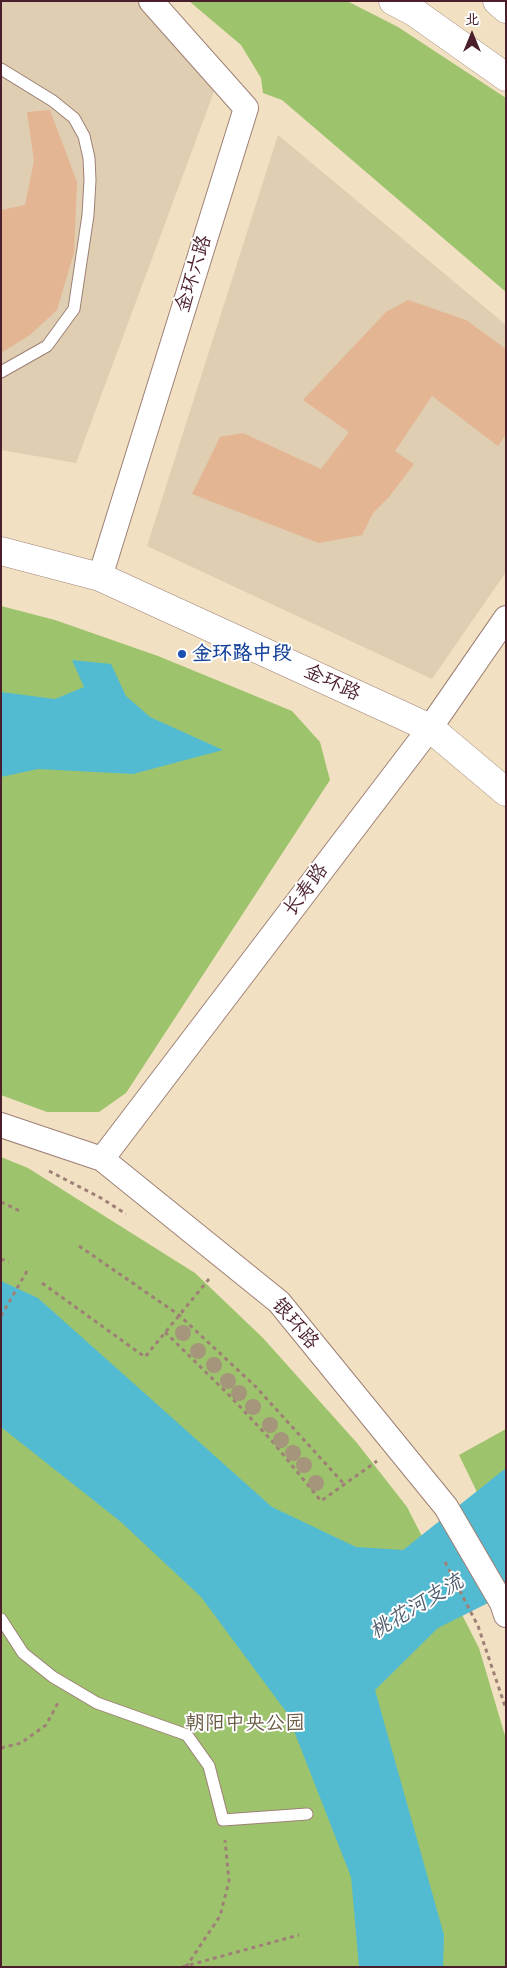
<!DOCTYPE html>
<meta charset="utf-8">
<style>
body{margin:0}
#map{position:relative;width:507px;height:1968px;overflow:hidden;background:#f1e0c1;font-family:Caveat,"LXGW WenKai TC",sans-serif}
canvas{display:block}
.frame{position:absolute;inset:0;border:2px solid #4a1f2b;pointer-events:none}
.north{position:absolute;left:447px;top:10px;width:50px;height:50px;-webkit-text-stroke:4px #fff;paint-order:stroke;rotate:0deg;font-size:14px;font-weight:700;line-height:20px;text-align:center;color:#4a1f2b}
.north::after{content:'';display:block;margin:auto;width:18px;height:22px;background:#4a1f2b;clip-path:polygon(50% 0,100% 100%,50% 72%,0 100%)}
</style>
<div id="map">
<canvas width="507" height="1968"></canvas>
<div class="frame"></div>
<div class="north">北</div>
</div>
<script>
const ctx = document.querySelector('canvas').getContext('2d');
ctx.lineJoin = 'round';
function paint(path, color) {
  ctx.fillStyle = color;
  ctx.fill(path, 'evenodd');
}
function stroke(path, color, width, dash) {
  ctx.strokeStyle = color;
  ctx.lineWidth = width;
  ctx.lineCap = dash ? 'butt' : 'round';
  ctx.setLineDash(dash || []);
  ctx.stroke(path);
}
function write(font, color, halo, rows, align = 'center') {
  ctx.font = font + ' Caveat,"LXGW WenKai TC",sans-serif';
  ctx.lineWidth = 4;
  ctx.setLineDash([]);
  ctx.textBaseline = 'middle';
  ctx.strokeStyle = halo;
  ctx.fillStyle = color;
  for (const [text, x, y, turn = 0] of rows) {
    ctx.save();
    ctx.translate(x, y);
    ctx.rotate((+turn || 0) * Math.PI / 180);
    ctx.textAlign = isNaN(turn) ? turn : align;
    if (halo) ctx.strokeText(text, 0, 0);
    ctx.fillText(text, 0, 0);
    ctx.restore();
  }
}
paint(new Path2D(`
 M1,1H142L215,89L76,463L1,450Z
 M278,135L506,325V572L432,679L147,546Z`), '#dfceb1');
paint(new Path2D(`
 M189,1H347L398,27L506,98V292L282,100L263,93L261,78L241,45Z
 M1,606L55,620L158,656L292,711L320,742L330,780L126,1093L99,1112H47L1,1095Z
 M1,1157L28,1168L195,1273L263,1338L357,1443L407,1507L479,1648L506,1739V1967H1Z
 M506,1429V1552L459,1455Z`), '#9ec36d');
paint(new Path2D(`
 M72,660L111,664L126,696L150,717L223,750L133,774L38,769L1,777V692L55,699L84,687Z
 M1,1281L38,1298L272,1507L356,1547L403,1550L506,1468V1594L438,1628L375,1690L444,1935L443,1967H359L351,1877L287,1713L201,1597L121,1522L1,1427Z`), '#53bbd1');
paint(new Path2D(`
 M50,110L77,182L74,253L57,310L30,335L1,353V210L25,205L34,161L27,112Z
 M408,300L466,320L506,349V434L498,446L432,396L395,451L414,464L389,497L373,513L362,535L319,543L192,494L220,437L243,433L321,469L349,432L303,400L386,312Z`), '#e4b593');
const lane = new Path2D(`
 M1,69L53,101L74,118L84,136L89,158L90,180L88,215L74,309L47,346L1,372
 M1,1619L23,1653L53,1677L97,1703L187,1735L209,1766L223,1820L307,1814`);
const street = new Path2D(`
 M100,577L246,108L151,1
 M1,1125L102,1159L279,1302L446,1507L502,1603L506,1615
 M102,1159L430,728L506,618`);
const secondary = new Path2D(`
 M1,551L100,577L430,728L506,792`);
const highway = new Path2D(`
 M393,1L414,12L506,77
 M497,1L506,9`);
stroke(lane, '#9e8076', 13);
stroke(street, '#9e8076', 26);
stroke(secondary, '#9e8076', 29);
stroke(highway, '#9e8076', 29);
stroke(new Path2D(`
 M49,1171L101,1198L126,1214
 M1,1202L22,1212
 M79,1246L179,1315L255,1386L344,1484
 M1,1259L9,1262
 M42,1283L145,1357L209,1279
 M1,1316L27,1271
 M165,1332L229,1395L272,1441L321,1501L377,1461
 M445,1562L478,1626L506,1709
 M1,1748L21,1743L46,1725L59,1701
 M182,1967L299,1935
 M186,1967L220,1916L229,1881L225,1840`), '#9e8076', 3, [4, 4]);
stroke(lane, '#fff', 11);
stroke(street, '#fff', 24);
stroke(secondary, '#fff', 28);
stroke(highway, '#fff', 28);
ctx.fillStyle = '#a5957b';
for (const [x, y] of [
 [183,1333],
 [198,1351],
 [214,1365],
 [228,1381],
 [239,1393],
 [253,1407],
 [270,1425],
 [281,1440],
 [293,1453],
 [304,1465],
 [316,1483]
]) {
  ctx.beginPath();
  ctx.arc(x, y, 8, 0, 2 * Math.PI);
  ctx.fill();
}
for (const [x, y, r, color] of [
 [182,654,5,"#1a4fb4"]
]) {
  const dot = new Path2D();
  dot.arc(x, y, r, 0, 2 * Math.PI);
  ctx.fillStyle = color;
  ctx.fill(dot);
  stroke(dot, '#fff', 2);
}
write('20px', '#4a1f2b', '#fff', [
 ["金环六路",194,274,-73],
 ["金环路",332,683,25],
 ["长寿路",306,890,-53],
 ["银环路",295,1324,49]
]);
write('bold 20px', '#164399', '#fff', [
 ["金环路中段",192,654]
], 'left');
write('20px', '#675842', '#fff', [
 ["朝阳中央公园",245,1724]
]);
write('italic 21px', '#4e5d6d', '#fff', [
 ["桃花河支流",417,1607,-31]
]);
</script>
